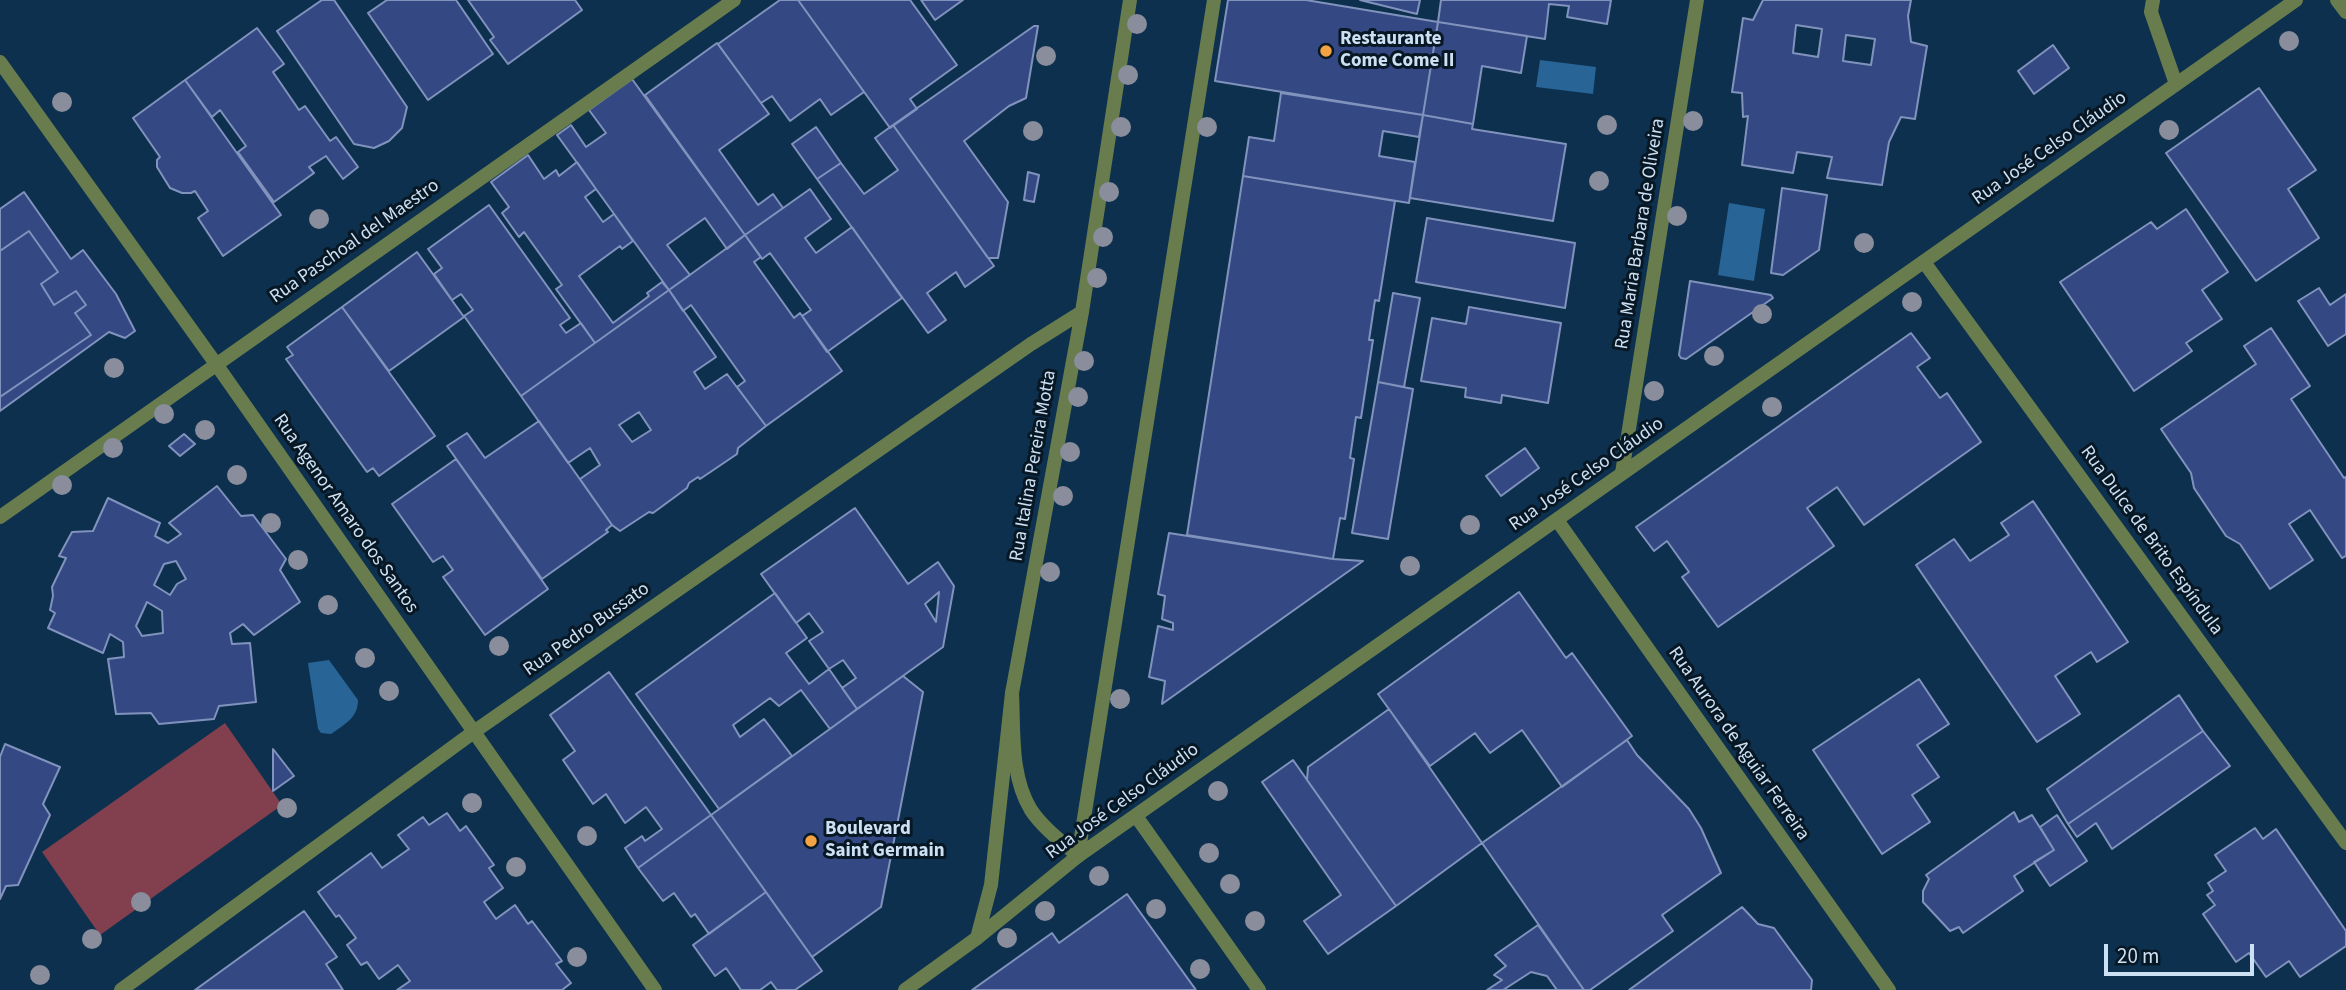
<!DOCTYPE html>
<meta charset="utf-8">
<style>
body{margin:0}
#map{position:relative;width:2346px;height:990px;overflow:hidden;background:#0c304d;font-family:"Source Sans 3",sans-serif}
canvas{display:block}
.scale{position:absolute;left:2104px;top:944px;width:150px;height:32px;box-sizing:border-box;border:4px solid #cde1f4;border-top:0;padding-left:9px;font-size:21px;line-height:24px;white-space:nowrap;color:#cde1f4;-webkit-text-stroke:5px #081724;paint-order:stroke}
</style>
<div id="map">
<canvas width="2346" height="990"></canvas>
<div class="scale">20 m</div>
</div>
<script>
const ctx = document.querySelector('canvas').getContext('2d');
ctx.lineJoin = 'round';
function paint(path, color) {
  ctx.fillStyle = color;
  ctx.fill(path, 'evenodd');
}
function stroke(path, color, width, dash) {
  ctx.strokeStyle = color;
  ctx.lineWidth = width;
  ctx.lineCap = dash ? 'butt' : 'round';
  ctx.setLineDash(dash || []);
  ctx.stroke(path);
}
function write(font, color, halo, rows, align = 'center') {
  ctx.font = font + ' "Source Sans 3",sans-serif';
  ctx.lineWidth = 6;
  ctx.setLineDash([]);
  ctx.textBaseline = 'middle';
  ctx.strokeStyle = halo;
  ctx.fillStyle = color;
  for (const [text, x, y, turn = 0] of rows) {
    ctx.save();
    ctx.translate(x, y);
    ctx.rotate((+turn || 0) * Math.PI / 180);
    ctx.textAlign = isNaN(turn) ? turn : align;
    if (halo) ctx.strokeText(text, 0, 0);
    ctx.fillText(text, 0, 0);
    ctx.restore();
  }
}
paint(new Path2D(`
 M225,723L282,805L100,935L42,852Z`), '#82404f');
paint(new Path2D(`
 M1540,60L1596,67L1593,94L1536,87Z
 M1729,203L1765,209L1754,281L1718,275Z
 M329,660L358,700C358,718 345,724 331,734L321,733L318,729L308,663Z`), '#286496');
const building = new Path2D(`
 M322,0H334L407,107L402,128L389,141L374,148L354,144L277,31Z
 M387,0H456L493,54L428,100L368,13Z
 M468,0H575L582,10L508,64L490,40L494,37Z
 M780,0H798L864,92L831,115L820,99L790,121L772,96L761,103L718,44Z
 M798,0H910L957,65L910,99L917,109L890,128Z
 M921,0H963L935,20Z
 M1228,0H1306L1438,22L1423,115L1215,81Z
 M1360,0H1420L1417,14Z
 M1441,0H1611L1607,24L1567,17L1569,6L1549,4L1545,39L1438,22Z
 M1763,0H1911L1908,16L1911,42L1927,46L1915,119L1901,117L1889,142L1882,185L1827,178L1832,157L1797,152L1793,173L1742,165L1748,116L1743,117L1742,93L1732,92L1743,18L1753,20ZM1796,25L1822,29L1818,57L1793,53ZM1846,35L1875,39L1871,65L1843,61Z
 M1438,22L1527,36L1521,73L1482,66L1473,124L1423,115Z
 M1034,26H1038L1026,98L1009,106L964,141L1008,202L998,258H988L893,125Z
 M257,28L284,64L273,72L299,110L305,106L330,141L336,137L358,167L343,179L326,156L309,167L314,173L274,202L238,152L246,146L220,110L212,117L185,80Z
 M717,43L769,114L719,150L758,205L773,194L783,208L745,235L645,95Z
 M2053,45L2069,68L2034,94L2018,71Z
 M632,79L745,235L727,249L705,218L667,245L690,275L669,290L557,135L571,125L586,147L606,133L589,110Z
 M185,80L281,215L223,256L198,218L208,211L195,191L191,193H182L170,188L157,167V160L160,157L133,118Z
 M2259,88L2316,170L2288,189L2319,238L2256,281L2166,153Z
 M1281,93L1423,115L1419,137L1383,131L1379,156L1415,162L1409,203L1243,176L1249,137L1274,141Z
 M1423,115L1473,124L1472,129L1566,144L1553,221L1410,198Z
 M893,125L994,266L965,287L956,272L927,293L946,320L928,333L817,179L841,163L864,194L898,170L875,138Z
 M816,127L841,163L817,179L792,144Z
 M528,155L544,179L556,170L559,176L577,162L596,189L585,197L603,222L614,214L633,241L622,249L620,246L579,276L613,323L649,296L647,293L662,282L669,290L595,343L556,289L562,285L524,232L519,237L502,213L509,207L491,182Z
 M1028,172L1039,175L1034,202L1024,200Z
 M1243,176L1395,201L1379,301L1375,300L1369,340H1373L1361,418L1356,417L1350,458L1354,459L1345,519L1340,518L1333,559L1187,535Z
 M1782,188L1827,195L1819,250L1783,275L1771,273Z
 M810,189L831,219L805,238L816,253L852,227L902,298L827,352L802,316L811,310L770,253L762,259L745,235Z
 M24,192L71,259L83,250L116,294L135,331L125,338L109,332L0,411V397L91,335L75,313L86,305L76,291L54,305L41,284L58,272L29,231L0,251V209Z
 M489,205L570,318L560,325L566,333L581,323L595,343L521,396L464,316L473,310L461,294L452,300L434,274L442,268L428,249Z
 M2186,209L2228,272L2202,290L2222,319L2186,343L2192,351L2134,391L2060,282L2151,222L2157,229Z
 M1427,218L1575,243L1565,308L1416,282Z
 M29,231L58,272L41,284L54,305L76,291L86,305L75,313L91,335L0,397V251Z
 M745,235L761,257L754,262L794,318L800,313L842,371L766,426L737,387L745,381L691,305L683,311L669,290Z
 M417,252L464,317L389,371L342,307Z
 M1690,281L1771,295L1773,298L1686,359L1681,358L1679,355Z
 M2319,288L2330,305L2346,294V334L2328,346L2298,301Z
 M669,290L716,357L694,372L705,389L727,374L766,426L738,448L737,454L700,479L698,477L689,483L687,488L653,513L649,512L620,531L612,525L580,479L600,465L590,448L568,463L521,396ZM639,412L651,430L632,442L619,425Z
 M1393,293L1420,298L1404,387L1378,382Z
 M342,307L435,436L379,476L373,468L367,472L286,359L293,355L287,347Z
 M1469,307L1561,323L1548,403L1502,395L1501,403L1465,397L1466,388L1421,381L1432,318L1466,324Z
 M2271,328L2310,386L2291,399L2344,478L2346,477V556L2342,558L2310,510L2289,524L2313,560L2270,589L2240,544L2226,536L2194,488L2191,473L2161,429L2256,364L2244,346Z
 M1911,333L1930,358L1917,367L1940,398L1947,393L1981,442L1864,525L1837,487L1807,508L1834,546L1718,627L1682,577L1689,572L1667,541L1654,551L1636,527Z
 M1378,382L1413,389L1388,539L1352,533Z
 M539,421L612,525L606,530L608,532L542,579L447,446L467,433L485,458Z
 M184,434L195,444L180,456L169,446Z
 M1525,448L1539,468L1501,496L1486,476Z
 M456,459L548,589L485,635L443,577L453,570L443,556L433,562L392,504Z
 M217,486L241,516L253,515L286,559L280,570L300,602L254,635L243,624L230,633L232,644L250,643L256,702L219,706L214,719L159,724L151,713L116,714L108,659L124,657L123,642L110,634L103,653L48,628L55,613L50,610L53,596L52,587L66,558L59,556L72,532L93,531L108,498L160,523L155,536L168,543L181,534L169,523ZM176,561L186,579L177,584L170,595L154,585L164,564ZM147,602L162,611L163,633L142,636L136,626Z
 M2033,501L2128,642L2097,662L2091,652L2055,676L2080,714L2037,742L1916,565L1954,539L1970,561L2009,535L2001,523Z
 M855,508L908,584L938,562L954,586L943,647L857,709L842,688L856,678L843,660L829,669L809,641L823,632L809,613L796,623L761,574ZM939,592L936,622L925,604Z
 M1169,533L1333,559L1363,561L1162,704L1165,681L1149,677L1158,626L1173,630V623L1162,619L1165,596L1158,594Z
 M1519,592L1566,658L1572,653L1632,736L1562,787L1522,730L1490,753L1475,733L1430,766L1378,694Z
 M775,593L807,638L786,653L809,684L829,669L857,709L830,729L801,690L779,706L770,698L733,725L740,737L764,719L792,756L719,809L636,694Z
 M609,672L711,815L638,868L625,848L642,836L645,841L662,829L646,807L625,823L606,794L593,804L563,760L575,751L550,715Z
 M903,676L923,692L881,907L812,957L711,815Z
 M1919,679L1949,724L1917,745L1939,777L1912,795L1930,822L1882,854L1813,750Z
 M2179,695L2203,731L2068,824L2047,789Z
 M1389,709L1482,843L1396,906L1307,780L1308,767Z
 M2203,731L2230,766L2112,849L2096,823L2077,837L2068,824Z
 M1627,740L1637,755L1689,809L1701,828L1721,873L1662,915L1673,931L1590,990H1584L1482,843Z
 M5,744L60,767L43,804L50,815L18,885L6,886L0,899V757Z
 M273,749L294,776L273,791Z
 M1293,760L1396,906L1328,954L1304,921L1341,895L1262,782Z
 M2014,812L2019,822L2032,815L2054,850L2014,876L2023,891L1963,933L1959,927L1950,931L1923,902V891L1929,879L1926,875Z
 M447,813L460,831L466,826L494,865L489,868L503,888L484,902L496,919L515,905L528,924L532,921L562,961L556,964L571,983L562,990H397L410,981L398,965L379,979L367,962L361,965L347,945L356,938L339,915L336,917L318,892L371,853L382,868L409,849L398,835L423,817L429,825Z
 M711,815L766,892L709,934L695,914L691,917L674,893L663,901L638,868Z
 M2057,815L2087,861L2050,886L2034,862L2054,850L2040,827Z
 M2255,828L2263,839L2276,829L2346,931V946L2300,977L2289,961L2266,977L2249,953L2236,962L2203,914L2215,905L2207,895L2213,891L2208,883L2226,871L2215,855Z
 M766,892L822,971L795,990H777L771,982L760,990H741L726,968L715,976L693,945Z
 M1127,894L1196,990H972L1052,933L1059,943Z
 M1742,907L1758,924L1774,928L1812,980L1811,990H1629Z
 M304,911L337,957L326,964L343,990H195Z
 M1538,925L1584,990H1487L1502,980L1494,975L1506,966L1495,955Z
 M1531,972L1547,976L1557,990H1503Z`);
paint(building, '#344984');
stroke(building, '#8193bd', 2);
stroke(new Path2D(`
 M2153,0L2151,12L2176,84
 M2337,0L2346,12
 M0,62L216,364L655,990
 M1924,262L2346,843
 M1622,473L1697,0
 M0,517L734,0
 M1557,520L1889,990
 M1136,816L1259,990
 M1078,856L1214,0
 M977,938L991,885L1012,693L1082,312L1130,0
 M121,990L475,731L1031,344L1082,312`), '#687c4d', 14);
stroke(new Path2D(`
 M1012,693C1014,731 1010,776 1031,810C1043,828 1062,842 1078,856
 M905,990L977,938L1078,856L2296,0`), '#687c4d', 14);
ctx.fillStyle = '#898d9c';
for (const [x, y] of [
 [1137,24],
 [2289,41],
 [1046,56],
 [1128,75],
 [62,102],
 [1693,121],
 [1607,125],
 [1121,127],
 [1207,127],
 [2169,130],
 [1033,131],
 [1599,181],
 [1109,192],
 [1677,216],
 [319,219],
 [1103,237],
 [1864,243],
 [1097,278],
 [1912,302],
 [1762,314],
 [1714,356],
 [1084,361],
 [114,368],
 [1654,391],
 [1078,397],
 [1772,407],
 [164,414],
 [205,430],
 [113,448],
 [1070,452],
 [237,475],
 [62,485],
 [1063,496],
 [271,523],
 [1470,525],
 [298,560],
 [1410,566],
 [1050,572],
 [328,605],
 [499,646],
 [365,658],
 [389,691],
 [1120,699],
 [1218,791],
 [472,803],
 [287,808],
 [587,836],
 [1209,853],
 [516,867],
 [1099,876],
 [1230,884],
 [141,902],
 [1156,909],
 [1045,911],
 [1255,921],
 [1007,938],
 [92,939],
 [577,957],
 [1200,969],
 [40,975]
]) {
  ctx.beginPath();
  ctx.arc(x, y, 10, 0, 2 * Math.PI);
  ctx.fill();
}
for (const [x, y, r, color] of [
 [1326,51,7,"#f4a344"],
 [811,841,7,"#f4a344"]
]) {
  const dot = new Path2D();
  dot.arc(x, y, r, 0, 2 * Math.PI);
  ctx.fillStyle = color;
  ctx.fill(dot);
  stroke(dot, '#081724', 2.5);
}
write('bold 19px', '#cde1f4', '#081724', [
 ["Restaurante",1340,40],
 ["Come Come II",1340,62],
 ["Boulevard",825,830],
 ["Saint Germain",825,852]
], 'left');
write('19px', '#cde1f4', '#081724', [
 ["Rua José Celso Cláudio",2050,149,-35],
 ["Rua Maria Barbara de Oliveira",1641,234,-81],
 ["Rua Paschoal del Maestro",355,242,-35],
 ["Rua Italina Pereira Motta",1034,466,-80],
 ["Rua José Celso Cláudio",1587,475,-35],
 ["Rua Agenor Amaro dos Santos",345,514,55],
 ["Rua Dulce de Brito Espíndula",2151,541,54],
 ["Rua Pedro Bussato",587,630,-35],
 ["Rua Aurora de Aguiar Ferreira",1738,744,55],
 ["Rua José Celso Cláudio",1123,802,-36]
]);
</script>
